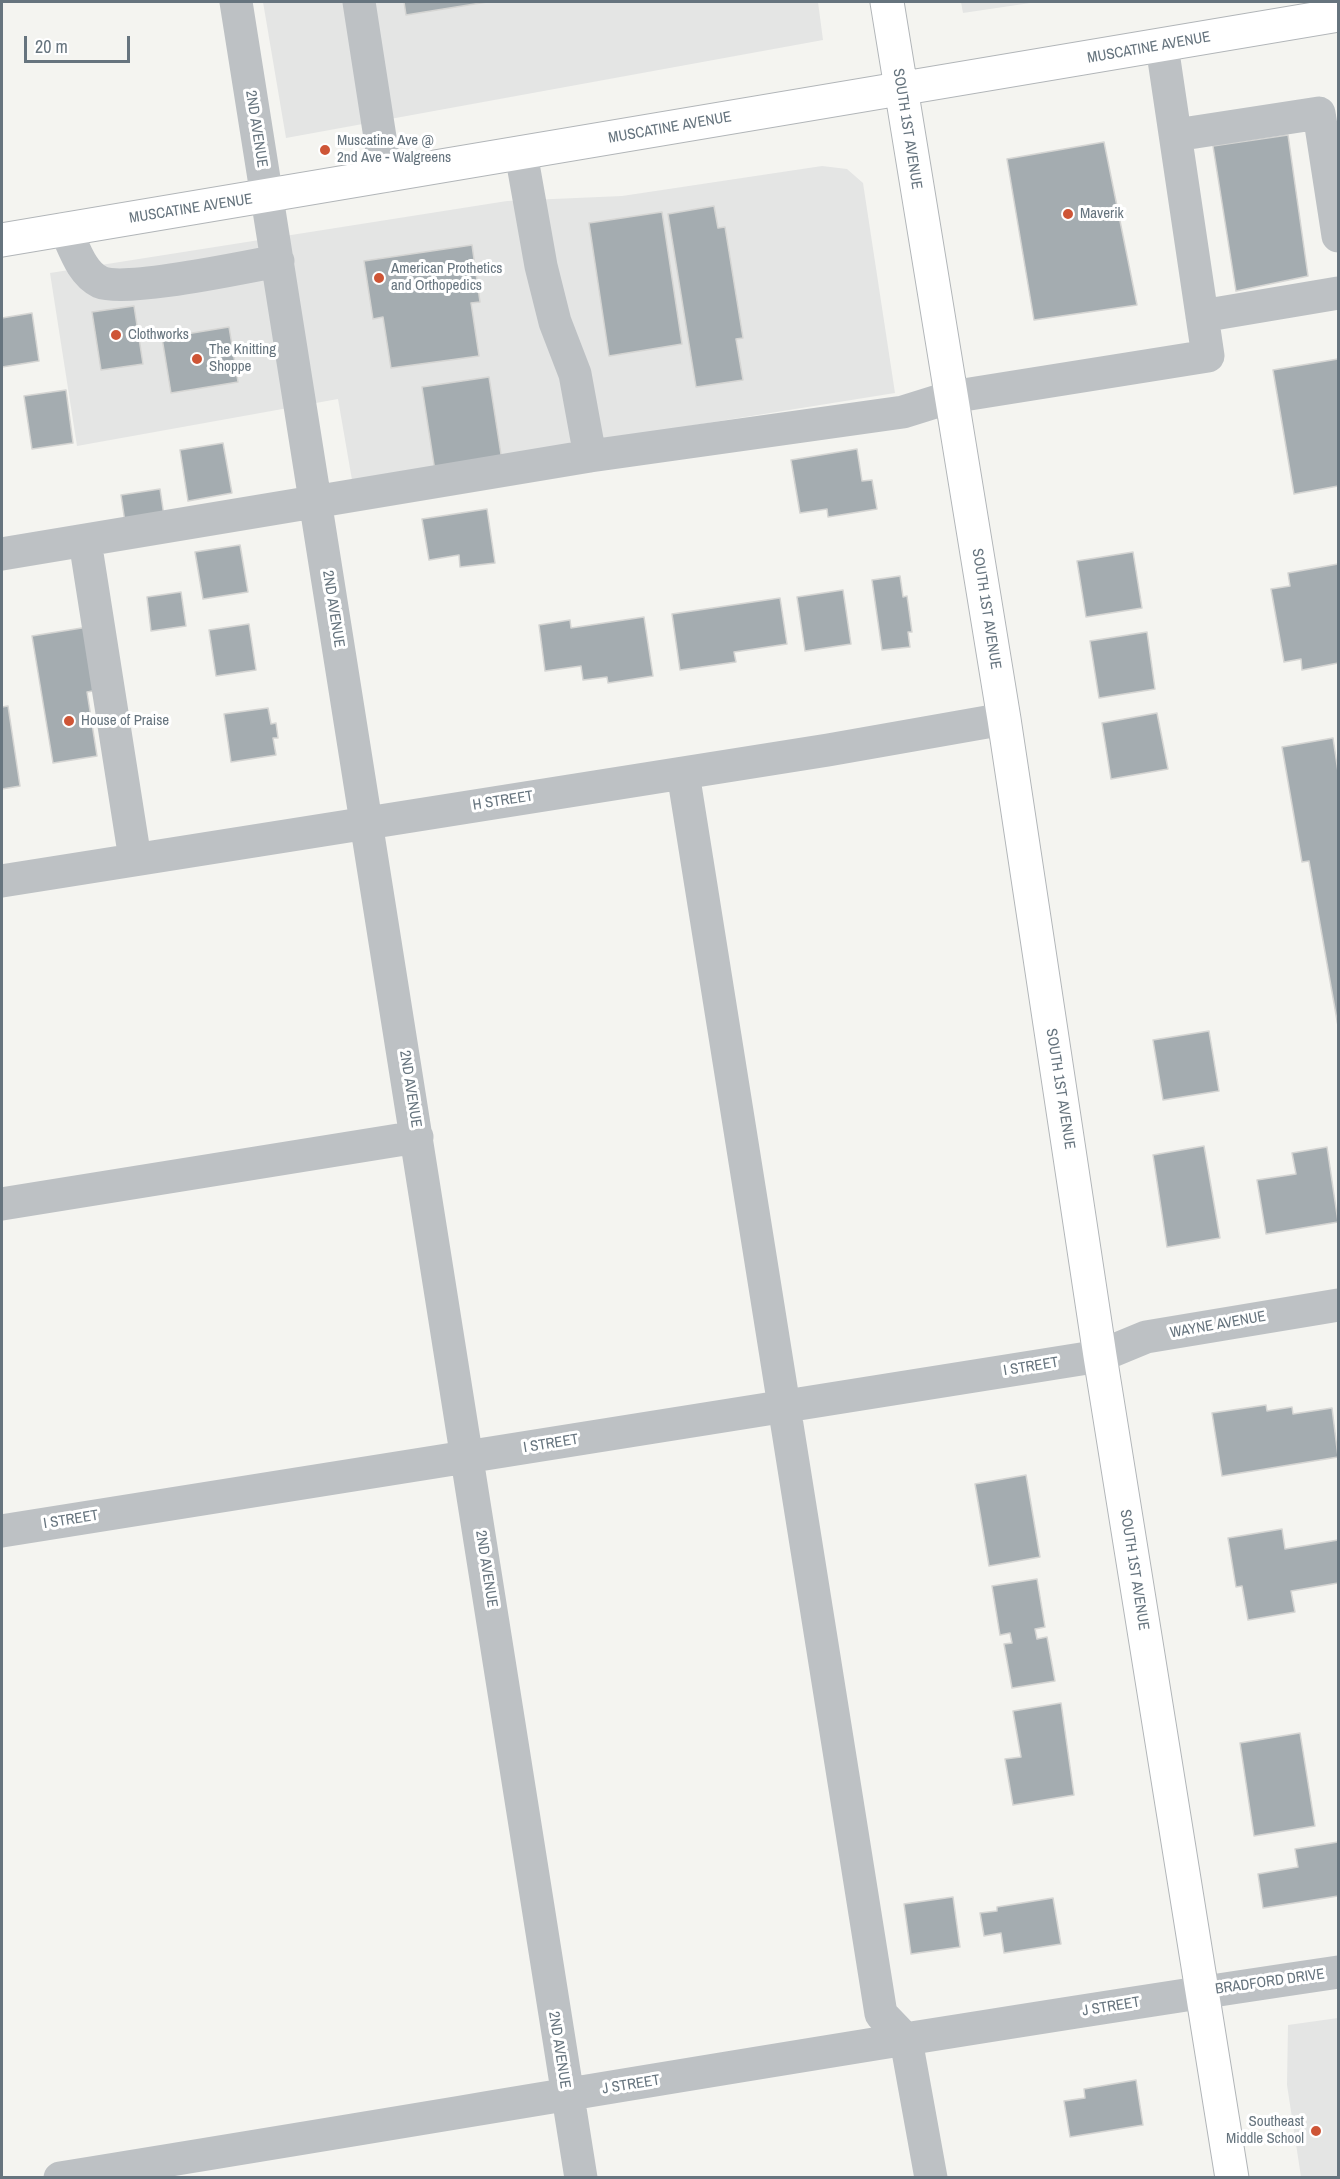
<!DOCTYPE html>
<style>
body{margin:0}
#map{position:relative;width:1340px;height:2179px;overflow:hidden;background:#f4f4f0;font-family:"Archivo Narrow",sans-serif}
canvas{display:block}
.frame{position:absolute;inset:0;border:3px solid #66747e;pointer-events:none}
.scale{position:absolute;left:24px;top:36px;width:106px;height:27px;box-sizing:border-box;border:3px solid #66747e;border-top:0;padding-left:8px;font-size:18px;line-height:21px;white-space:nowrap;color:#66747e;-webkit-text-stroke:4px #fff;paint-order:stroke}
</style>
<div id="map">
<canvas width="1340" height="2179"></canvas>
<div class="frame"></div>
<div class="scale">20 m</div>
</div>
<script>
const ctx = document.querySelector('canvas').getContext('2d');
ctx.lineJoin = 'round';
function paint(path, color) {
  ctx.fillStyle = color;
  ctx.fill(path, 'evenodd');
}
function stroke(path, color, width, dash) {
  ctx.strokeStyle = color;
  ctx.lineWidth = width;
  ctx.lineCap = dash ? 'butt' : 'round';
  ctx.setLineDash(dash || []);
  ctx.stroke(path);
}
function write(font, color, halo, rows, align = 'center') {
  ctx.font = font + ' "Archivo Narrow",sans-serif';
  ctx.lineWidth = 6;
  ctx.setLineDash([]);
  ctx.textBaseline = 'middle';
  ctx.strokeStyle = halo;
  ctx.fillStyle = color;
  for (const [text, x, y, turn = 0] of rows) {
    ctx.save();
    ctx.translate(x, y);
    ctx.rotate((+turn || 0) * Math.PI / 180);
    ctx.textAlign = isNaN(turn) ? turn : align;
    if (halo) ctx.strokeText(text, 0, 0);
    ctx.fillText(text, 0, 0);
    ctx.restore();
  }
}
paint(new Path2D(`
 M263,2H818L823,40L286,138Z
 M961,2H1037L963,13Z
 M822,166L847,169L863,183L895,393L352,480L338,399L77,446L50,273L507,201L622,196Z
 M1338,2018V2177H1301L1287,2085L1288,2025Z`), '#e4e5e4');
const building = new Path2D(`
 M404,2H487L406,15Z
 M1288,135L1308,276L1236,291L1213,146Z
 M1104,142L1137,305L1034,320L1007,159Z
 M714,206L718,228L725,227L743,338L736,339L743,380L696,387L668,214Z
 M662,212L682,344L609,356L589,223Z
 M472,245L480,302L471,303L479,356L391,368L383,317L373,319L364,261Z
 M134,306L143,364L101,370L92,312Z
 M32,313L39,361L2,367V318Z
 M229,327L238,382L171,393L162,338Z
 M1338,359V486L1294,494L1273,370Z
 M489,377L502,461L435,471L422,387Z
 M66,390L73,443L32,449L24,396Z
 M223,443L232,493L188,501L180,450Z
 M857,449L862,481L872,480L877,509L828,517L827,509L800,513L791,460Z
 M160,489L164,516L125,522L121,495Z
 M487,509L495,563L460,567L459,555L429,560L422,519Z
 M240,545L248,592L203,599L195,552Z
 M1133,552L1142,608L1086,617L1077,561Z
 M1338,564V663L1302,670L1301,659L1284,662L1271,589L1290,586L1288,573Z
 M900,576L903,597L907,596L912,632H908L910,647L882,650L872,580Z
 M843,590L851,644L805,651L797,597Z
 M181,592L186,626L151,631L147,597Z
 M780,598L787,644L734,652L736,662L680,670L672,614Z
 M644,617L653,676L608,683L607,677L583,680L581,666L545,671L539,625L570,620L571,628Z
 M249,624L256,670L216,676L209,630Z
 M88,627L98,690L87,692L97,756L53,763L32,636Z
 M1147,632L1155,689L1099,698L1090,641Z
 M8,706L20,786L2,789V707Z
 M268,708L271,724L276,723L278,738H273L276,755L231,762L224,714Z
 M1157,713L1168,769L1111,779L1102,723Z
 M1333,738L1338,772V1026L1309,861L1302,862L1282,747Z
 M1209,1031L1219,1091L1163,1100L1153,1040Z
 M1204,1146L1220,1238L1167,1247L1153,1155Z
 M1327,1147L1338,1222L1266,1234L1257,1180L1296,1174L1292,1153Z
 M1266,1405L1267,1411L1292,1407L1293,1414L1332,1408L1338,1457L1222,1476L1212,1413Z
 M1026,1475L1040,1557L989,1566L975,1484Z
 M1282,1529L1285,1549L1338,1540V1583L1291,1591L1295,1612L1248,1620L1242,1586L1236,1587L1228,1538Z
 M1037,1579L1045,1627L1035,1629L1037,1639L1047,1637L1055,1681L1012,1688L1004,1644L1012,1643L1010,1633L1000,1635L992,1586Z
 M1061,1703L1074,1795L1013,1805L1005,1759L1021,1757L1013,1711Z
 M1300,1733L1315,1826L1254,1836L1240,1743Z
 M1338,1842V1896L1263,1908L1258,1874L1298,1867L1295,1849Z
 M953,1897L960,1947L911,1954L904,1904Z
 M1053,1898L1061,1944L1004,1953L1001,1933L984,1936L980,1913L997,1911V1907Z
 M1136,2080L1143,2125L1070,2137L1064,2101L1085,2098L1084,2089Z`);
paint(building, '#a4acb0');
stroke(building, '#d5d5d3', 1.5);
const major = new Path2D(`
 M887,2L1004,719L1100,1356L1232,2178
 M2,240L1338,15`);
stroke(major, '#b1b5b8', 35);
stroke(new Path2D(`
 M236,2L581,2178
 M359,2L386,176
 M1176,135L1319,113L1338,236
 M521,153L541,266L555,322L575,374L590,456
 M65,229C74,247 81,273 100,282C126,293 244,267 278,261
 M1202,316L1338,293
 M85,541L135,859
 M2,554L590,456L903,412L951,397L1208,356L1162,46
 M683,773L881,2014L906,2040L931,2178
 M2,881L828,750L1004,719
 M2,1204L417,1137
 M2,1531L1100,1356L1146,1337L1338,1305
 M60,2178C486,2109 911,2035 1338,1972`), '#bdc1c4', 33);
stroke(major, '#fff', 33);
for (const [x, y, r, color] of [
 [325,150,6,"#ce5536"],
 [1068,214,6,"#ce5536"],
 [379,278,6,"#ce5536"],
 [116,335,6,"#ce5536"],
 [197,359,6,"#ce5536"],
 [69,721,6,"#ce5536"],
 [1316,2131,6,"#ce5536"]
]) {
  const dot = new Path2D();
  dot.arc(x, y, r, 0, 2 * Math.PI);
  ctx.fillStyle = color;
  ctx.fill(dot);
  stroke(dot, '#fff', 2);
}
write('15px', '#66747e', '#fff', [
 ["MUSCATINE AVENUE",1149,48,-10],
 ["MUSCATINE AVENUE",670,128,-10],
 ["2ND AVENUE",256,129,81],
 ["SOUTH 1ST AVENUE",907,129,81],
 ["MUSCATINE AVENUE",191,209,-9],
 ["2ND AVENUE",333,609,81],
 ["SOUTH 1ST AVENUE",986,609,81],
 ["H STREET",503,801,-9],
 ["2ND AVENUE",410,1089,81],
 ["SOUTH 1ST AVENUE",1060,1089,81],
 ["WAYNE AVENUE",1218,1325,-10],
 ["I STREET",1031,1367,-9],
 ["I STREET",551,1444,-9],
 ["I STREET",71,1520,-9],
 ["2ND AVENUE",486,1569,81],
 ["SOUTH 1ST AVENUE",1134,1570,81],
 ["BRADFORD DRIVE",1270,1982,-8],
 ["J STREET",1111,2007,-9],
 ["2ND AVENUE",559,2050,81],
 ["J STREET",631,2085,-9]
]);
write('15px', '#66747e', '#fff', [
 ["Muscatine Ave @",337,141],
 ["2nd Ave - Walgreens",337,158],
 ["Maverik",1080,214],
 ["American Prothetics",391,269],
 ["and Orthopedics",391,286],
 ["Clothworks",128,335],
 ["The Knitting",209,350],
 ["Shoppe",209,367],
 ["House of Praise",81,721],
 ["Southeast",1304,2122,"right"],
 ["Middle School",1304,2139,"right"]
], 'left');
</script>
